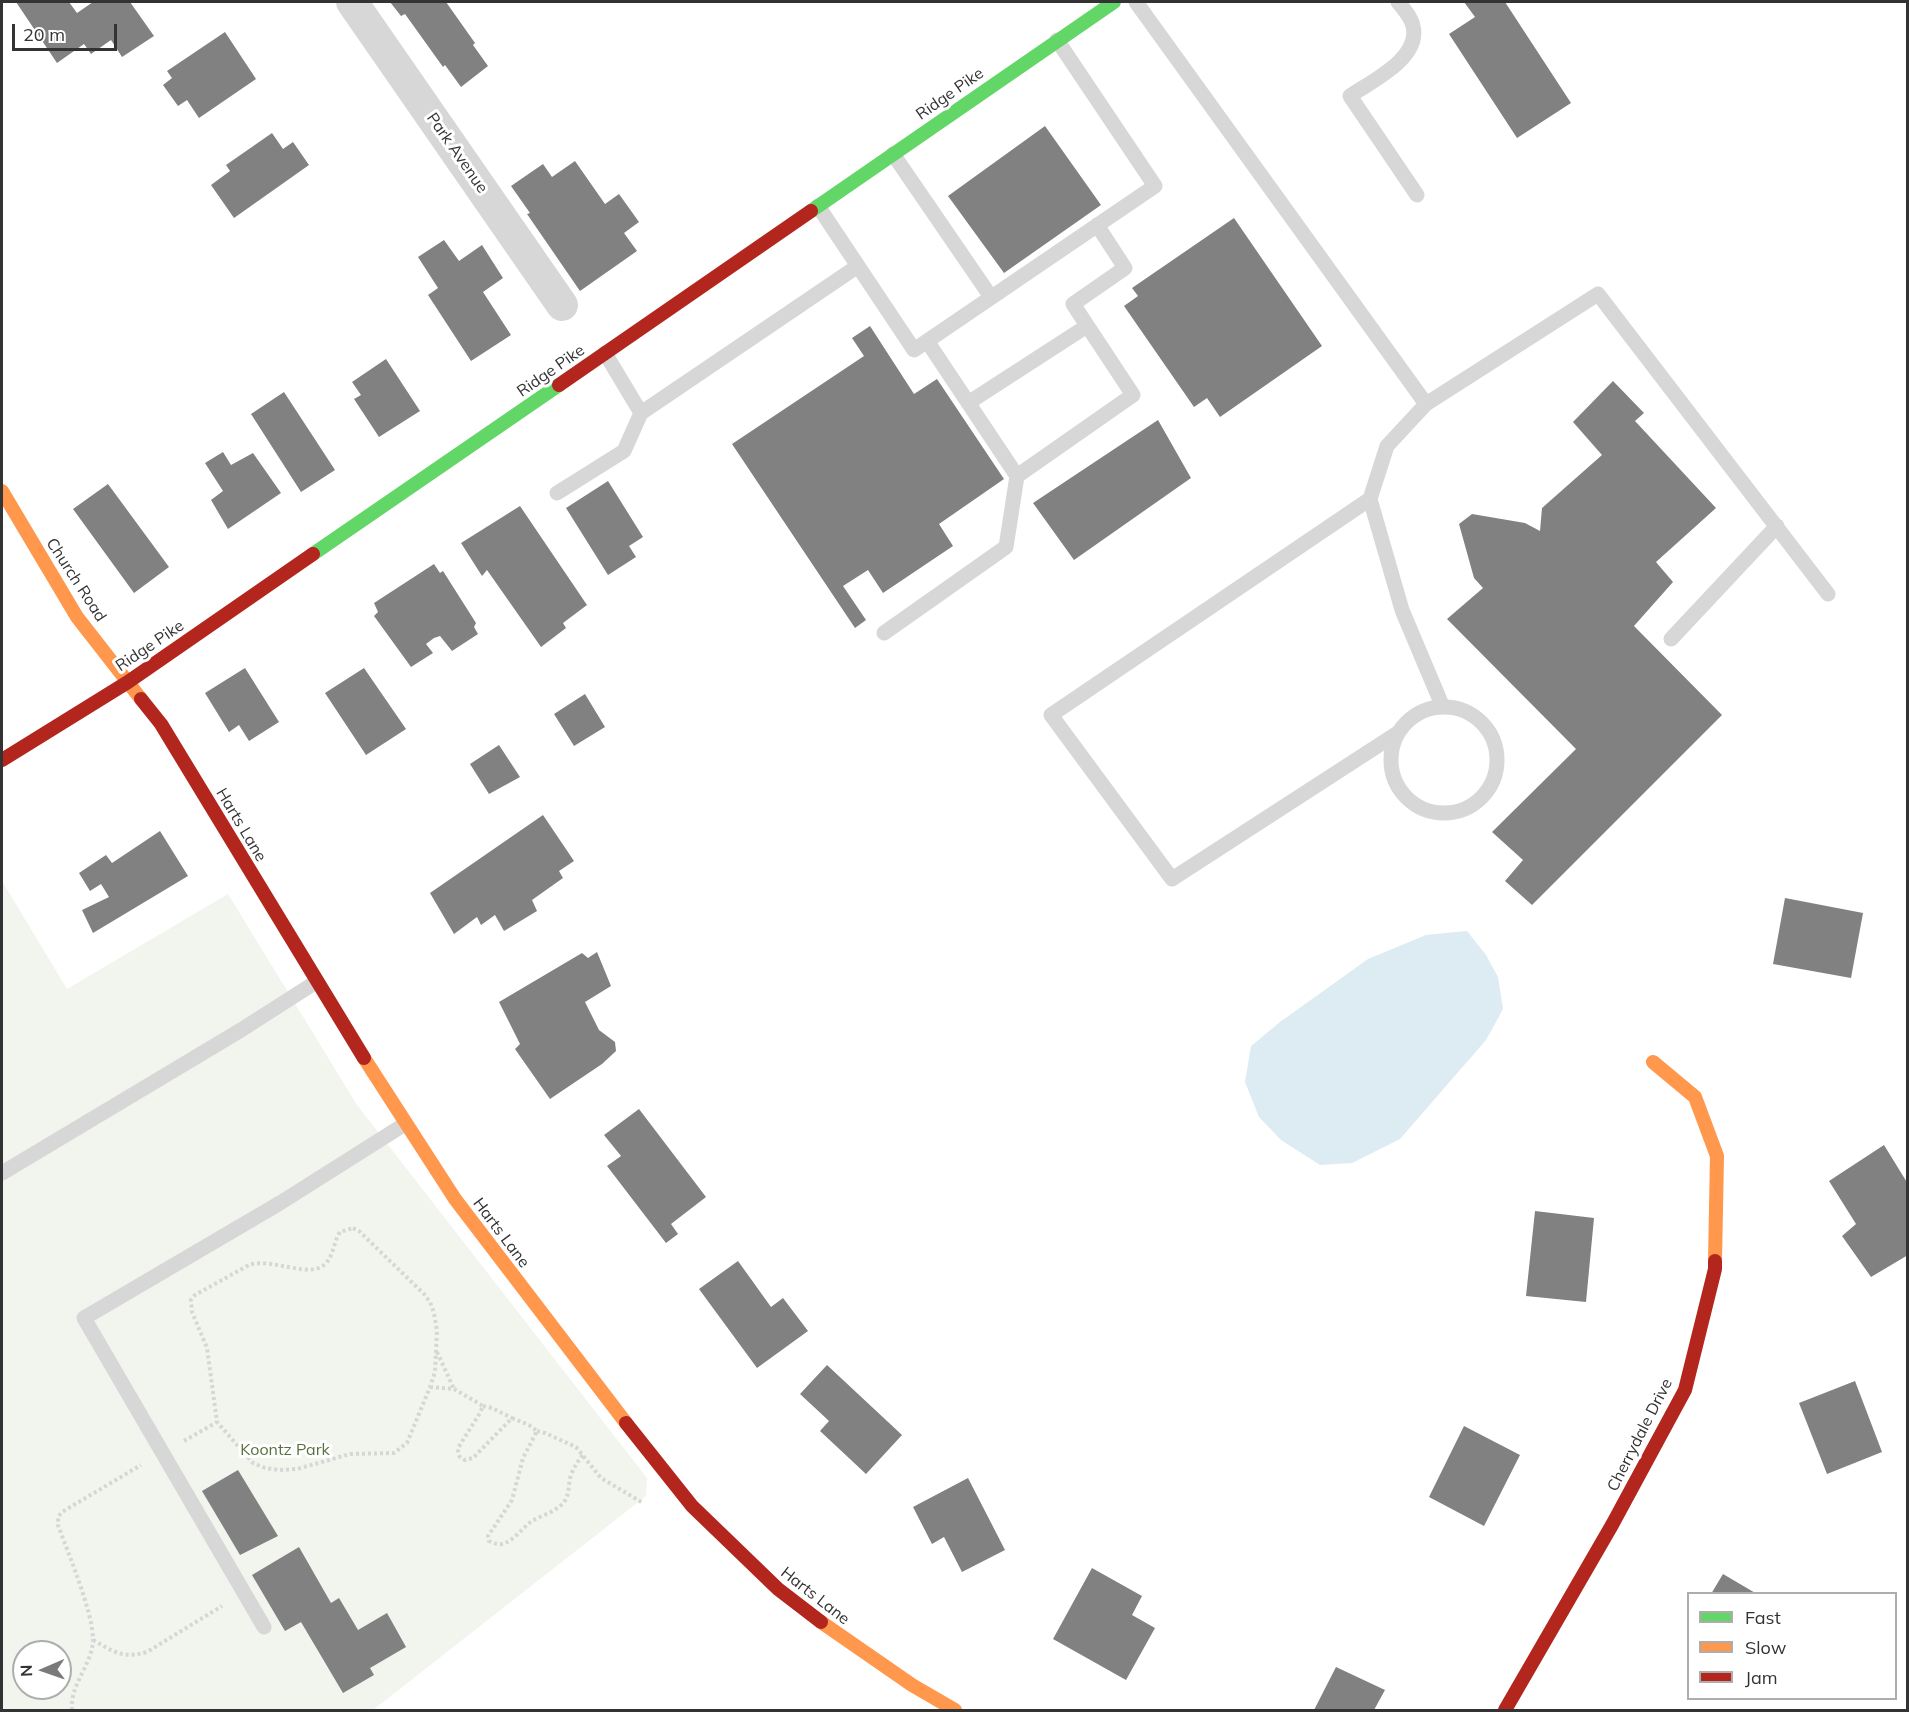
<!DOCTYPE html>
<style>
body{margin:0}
#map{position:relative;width:1909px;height:1712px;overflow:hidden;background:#fff;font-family:Mulish,sans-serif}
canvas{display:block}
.frame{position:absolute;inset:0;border:3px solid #333;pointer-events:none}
.legend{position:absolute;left:1687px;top:1592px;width:210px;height:108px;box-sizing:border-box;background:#fff;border:2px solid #adadad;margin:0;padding:8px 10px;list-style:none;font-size:18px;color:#333}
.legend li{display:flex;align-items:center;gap:12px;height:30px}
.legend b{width:30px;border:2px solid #adadad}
.north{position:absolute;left:12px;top:1640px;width:60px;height:60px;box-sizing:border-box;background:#fff;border:2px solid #adadad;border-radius:50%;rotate:268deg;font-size:16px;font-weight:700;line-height:24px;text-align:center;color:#333}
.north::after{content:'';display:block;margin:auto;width:21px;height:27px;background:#7a7a7a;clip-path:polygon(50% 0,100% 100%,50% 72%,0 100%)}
.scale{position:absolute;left:12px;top:24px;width:105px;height:27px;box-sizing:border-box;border:3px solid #333;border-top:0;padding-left:8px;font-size:18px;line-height:21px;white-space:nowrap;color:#333;-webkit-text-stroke:4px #fff;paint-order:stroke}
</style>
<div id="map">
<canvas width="1909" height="1712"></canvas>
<div class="frame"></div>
<ul class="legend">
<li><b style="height:8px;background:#63d668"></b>Fast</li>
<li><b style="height:8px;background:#ff974d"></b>Slow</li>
<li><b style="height:8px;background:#b3261e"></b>Jam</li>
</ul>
<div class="north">N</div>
<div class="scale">20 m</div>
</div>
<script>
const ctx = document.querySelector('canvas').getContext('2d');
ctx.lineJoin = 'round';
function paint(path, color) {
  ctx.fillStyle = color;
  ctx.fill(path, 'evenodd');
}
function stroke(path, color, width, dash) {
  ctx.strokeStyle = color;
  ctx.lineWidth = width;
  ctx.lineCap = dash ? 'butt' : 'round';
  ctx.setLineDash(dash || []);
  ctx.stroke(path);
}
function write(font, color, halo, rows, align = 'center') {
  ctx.font = font + ' Mulish,sans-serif';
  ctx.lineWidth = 6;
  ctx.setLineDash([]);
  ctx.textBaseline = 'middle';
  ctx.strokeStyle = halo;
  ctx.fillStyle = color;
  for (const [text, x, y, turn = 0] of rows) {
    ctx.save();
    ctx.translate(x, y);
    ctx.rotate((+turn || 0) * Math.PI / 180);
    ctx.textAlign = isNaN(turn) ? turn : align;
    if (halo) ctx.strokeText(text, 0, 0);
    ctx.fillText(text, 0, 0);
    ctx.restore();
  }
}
paint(new Path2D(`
 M2,881L67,989L228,894L357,1105L647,1478L646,1496L373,1710H2ZM24,1652H60V1688H24Z`), '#f1f5ed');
paint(new Path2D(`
 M1467,931L1486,955L1498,977L1503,1009L1486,1040L1400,1139L1352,1163L1320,1165L1281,1140L1259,1117L1245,1082L1251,1046L1280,1022L1368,959L1426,935Z`), '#ddebf3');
paint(new Path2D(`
 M16,2H69L77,13L93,2H130L154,36L122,57L111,40L91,54L84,44L57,63Z
 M390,2H446L475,43L473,45L488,66L461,87L445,65L443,67L405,14L401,16Z
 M1464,2H1505L1571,103L1517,138L1449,34L1475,17Z
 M225,32L256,79L199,118L187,100L178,106L163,85L172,78L167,71Z
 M1045,126L1101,205L1004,273L948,196Z
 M272,133L283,149L293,142L309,165L234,218L211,185L230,171L226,165Z
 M575,161L605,204L619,194L639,222L624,233L637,251L580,291L527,214L530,213L511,186L543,164L552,177Z
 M1234,218L1322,346L1220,417L1207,398L1194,407L1124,306L1138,296L1132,288Z
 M444,240L459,261L482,245L503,278L483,292L511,335L471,361L428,295L438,288L418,257Z
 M870,326L914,394L937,379L1004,479L939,524L953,546L883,593L868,570L843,586L866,620L855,628L732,444L864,356L852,338Z
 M386,359L420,411L379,437L354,399L361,395L352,382Z
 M1613,381L1644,413L1635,421L1716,508L1656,562L1673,582L1634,626L1722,715L1532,905L1505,881L1523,860L1492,832L1576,749L1447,619L1483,588L1474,578L1459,524L1472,514L1525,523L1540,531L1542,508L1602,455L1573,422Z
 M284,392L335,470L301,492L251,414Z
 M1158,420L1191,478L1074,560L1033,503Z
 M223,452L231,465L253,453L281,493L228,529L211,500L223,491L205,463Z
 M608,481L643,537L629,546L636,557L608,575L566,508Z
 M108,484L169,567L134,593L73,509Z
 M520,506L587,605L563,623L566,628L541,647L487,570L482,576L461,543Z
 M434,564L440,573L443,571L476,623L474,627L478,634L452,651L440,636L434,638L426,644L433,653L411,667L374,616L378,612L374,603Z
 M245,668L279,722L249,741L239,725L229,732L205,693Z
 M364,668L406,729L366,755L325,693Z
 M585,694L605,727L574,746L554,714Z
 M499,745L520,777L489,794L470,764Z
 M543,815L574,861L559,871L563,878L532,900L537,911L504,931L495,915L481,925L477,917L454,934L430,893Z
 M160,831L188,876L93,933L82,910L109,897L101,884L90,891L79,873L106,855L112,863Z
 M1785,898L1863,913L1851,978L1773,964Z
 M597,952L611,986L585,1002L599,1030L615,1042L616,1051L602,1064L550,1099L515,1049L520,1044L499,1002L582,953L588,958Z
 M639,1109L706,1197L671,1224L678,1234L666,1243L607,1166L621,1156L604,1135Z
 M1884,1145L1908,1184V1255L1871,1277L1842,1236L1856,1224L1829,1181Z
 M1535,1211L1594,1218L1586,1302L1526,1296Z
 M738,1261L771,1307L783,1298L808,1331L757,1368L699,1289Z
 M827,1365L902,1435L866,1474L820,1431L829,1421L800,1394Z
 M1855,1381L1882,1452L1827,1474L1799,1403Z
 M1464,1426L1520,1455L1484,1526L1429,1497Z
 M238,1470L278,1536L240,1555L202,1491Z
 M968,1478L1005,1550L962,1572L944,1537L932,1544L913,1507Z
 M299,1547L331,1603L339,1598L358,1630L387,1613L406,1647L370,1668L374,1675L343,1693L301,1622L285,1631L252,1575Z
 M1092,1568L1142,1596L1132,1615L1155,1628L1126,1680L1053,1639Z
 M1723,1574L1757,1594H1711Z
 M1336,1667L1385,1690L1374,1710H1314Z`), '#818181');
stroke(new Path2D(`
 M353,1228L359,1231L424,1294L430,1302L434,1313L437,1331L435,1372L430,1387L407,1443L394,1453L350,1454L297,1469L280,1470L265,1468L253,1463L217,1422L207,1348L192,1312L191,1300L195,1295L249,1265C273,1257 312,1281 327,1262C334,1253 334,1241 340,1232Z
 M437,1352L454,1389
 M430,1387L454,1389L483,1406L480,1413L458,1448C458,1455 459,1458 465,1460L473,1458L512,1418L529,1425L537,1431L523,1458L512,1500L488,1536L489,1541C494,1543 497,1545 502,1544C514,1541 522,1528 532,1521C542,1515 556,1512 564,1502C570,1494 568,1484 571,1475C574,1467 578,1461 583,1455
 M483,1406L492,1408L512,1418
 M537,1431L545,1433L576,1447L601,1478L643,1503
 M184,1441L217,1422
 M93,1640C114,1652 123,1659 147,1652L222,1606
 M72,1710C70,1683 92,1666 93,1640C93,1612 68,1553 58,1525V1517L62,1512L141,1465`), '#d6d6d6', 4, [3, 3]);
stroke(new Path2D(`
 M1136,2L1426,404L1387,446L1370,499L1402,610L1442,705
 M1398,2C1404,9 1411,17 1413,26C1421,58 1372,81 1350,96L1417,195
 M893,154L991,297
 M818,206L858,266
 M927,341L1017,476L1133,395L1073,304L1125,268L1097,225
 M605,353L641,413
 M968,403L1087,326
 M1426,404L1598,294L1828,594
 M557,493L624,451L641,413L858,266L914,350L1155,186L1057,40
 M1370,499L1051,715L1172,879L1396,734
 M884,633L1006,547L1017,476
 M1671,639L1777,526
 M1391 760a53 53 0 1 1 106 0a53 53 0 1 1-106 0Z
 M2,1173L241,1030L316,982
 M264,1627L84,1318L280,1203L405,1124`), '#d7d7d7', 15);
stroke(new Path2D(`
 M352,2L562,305`), '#d7d7d7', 32);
stroke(new Path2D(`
 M811,211L1114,2
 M313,554L559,385`), '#63d668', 14);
stroke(new Path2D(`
 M2,491L77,617L141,699
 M364,1058L455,1199L626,1423
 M1653,1062L1695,1097L1717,1156L1715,1261
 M821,1622L912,1685L955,1710`), '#ff974d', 14);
stroke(new Path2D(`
 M559,385L811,211
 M141,699L161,724L364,1058
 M2,760L128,682L313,554
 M626,1423L692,1506L778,1589L821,1622
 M1505,1710L1612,1525L1685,1390L1715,1269V1261`), '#b3261e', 14);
write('16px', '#333', '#fff', [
 ["Ridge Pike",950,94,-35],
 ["Park Avenue",457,153,55],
 ["Ridge Pike",551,371,-35],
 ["Church Road",76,580,57],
 ["Ridge Pike",150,646,-34],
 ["Harts Lane",241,825,59],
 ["Harts Lane",501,1233,53],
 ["Cherrydale Drive",1640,1435,-63],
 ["Harts Lane",815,1596,38]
]);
write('16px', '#56703f', '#fff', [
 ["Koontz Park",285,1450]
]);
</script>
